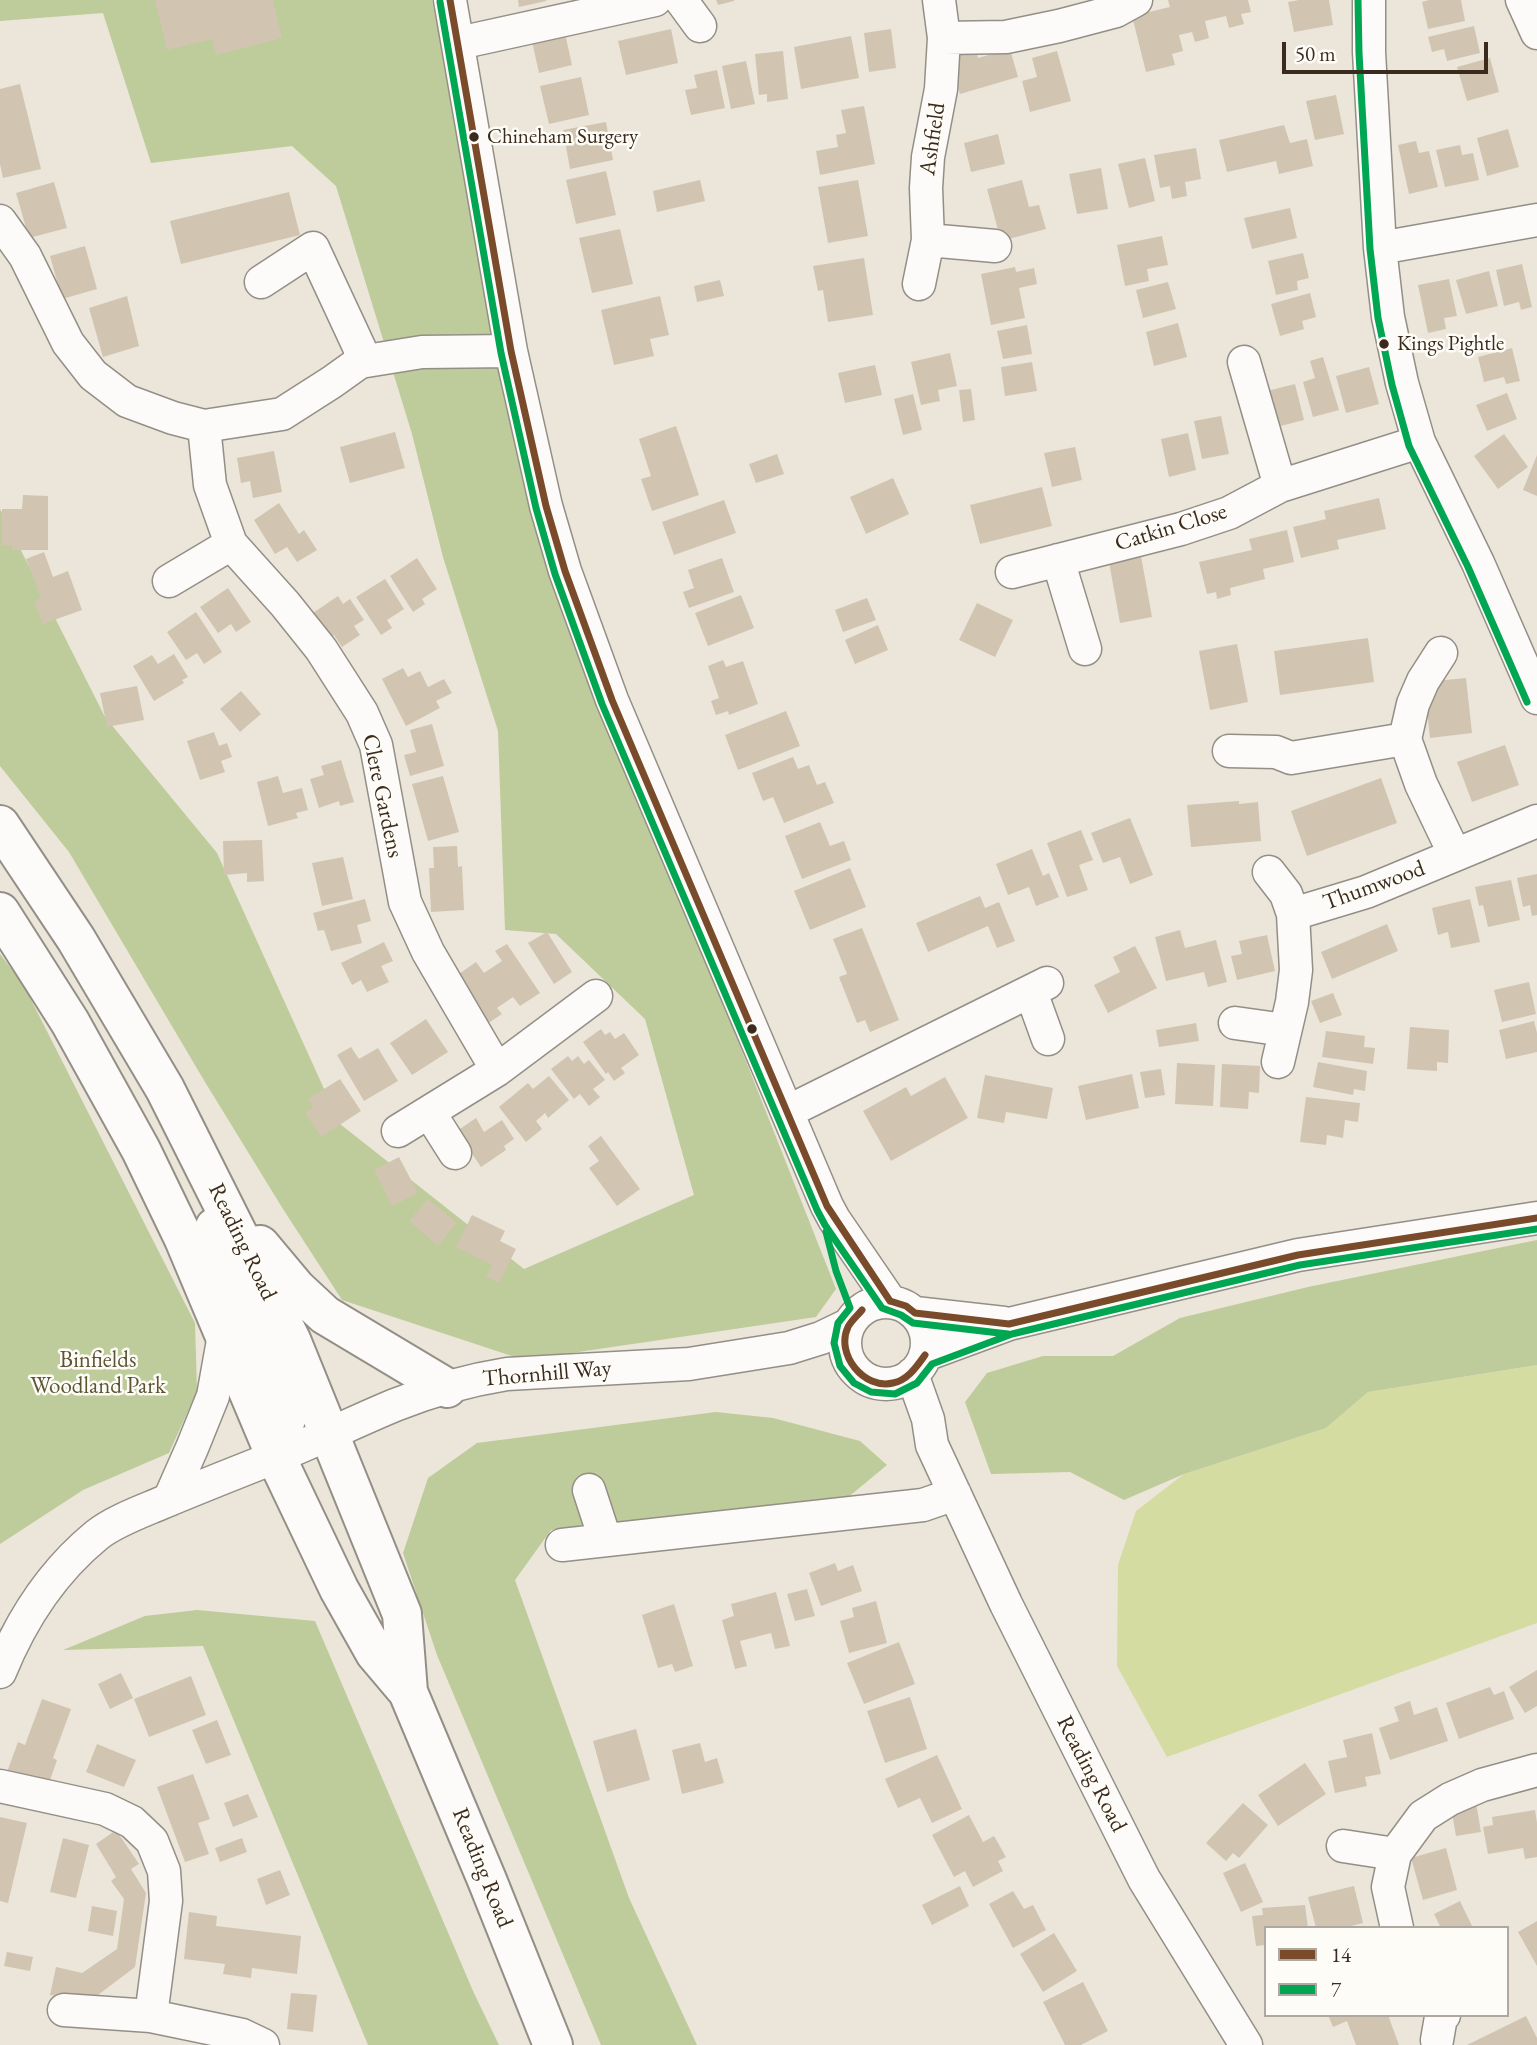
<!DOCTYPE html>
<style>
body{margin:0}
#map{position:relative;width:1537px;height:2045px;overflow:hidden;background:#ebe6d9;font-family:"EB Garamond",serif}
canvas{display:block}
.legend{position:absolute;left:1264px;top:1926px;width:245px;height:91px;box-sizing:border-box;background:#fdfcf7;border:2px solid #afa8a0;margin:0;padding:9px 12px;list-style:none;font-size:21px;color:#3b2a1e}
.legend li{display:flex;align-items:center;gap:14px;height:35px}
.legend b{width:35px;border:2px solid #afa8a0}
.scale{position:absolute;left:1282px;top:42px;width:206px;height:32px;box-sizing:border-box;border:4px solid #3b2a1e;border-top:0;padding-left:9px;font-size:21px;line-height:24px;white-space:nowrap;color:#3b2a1e;-webkit-text-stroke:5px #fdfcf7;paint-order:stroke}
</style>
<div id="map">
<canvas width="1537" height="2045"></canvas>
<ul class="legend">
<li><b style="height:9px;background:#7a4b2a"></b>14</li>
<li><b style="height:9px;background:#00a651"></b>7</li>
</ul>
<div class="scale">50 m</div>
</div>
<script>
const ctx = document.querySelector('canvas').getContext('2d');
ctx.lineJoin = 'round';
function paint(path, color) {
  ctx.fillStyle = color;
  ctx.fill(path, 'evenodd');
}
function stroke(path, color, width, dash) {
  ctx.strokeStyle = color;
  ctx.lineWidth = width;
  ctx.lineCap = dash ? 'butt' : 'round';
  ctx.setLineDash(dash || []);
  ctx.stroke(path);
}
function write(font, color, halo, rows, align = 'center') {
  ctx.font = font + ' "EB Garamond",serif';
  ctx.lineWidth = 5;
  ctx.setLineDash([]);
  ctx.textBaseline = 'middle';
  ctx.strokeStyle = halo;
  ctx.fillStyle = color;
  for (const [text, x, y, turn = 0] of rows) {
    ctx.save();
    ctx.translate(x, y);
    ctx.rotate((+turn || 0) * Math.PI / 180);
    ctx.textAlign = isNaN(turn) ? turn : align;
    if (halo) ctx.strokeText(text, 0, 0);
    ctx.fillText(text, 0, 0);
    ctx.restore();
  }
}
paint(new Path2D(`
 M1537,1365V1623L1167,1757L1117,1666L1118,1565L1136,1511L1184,1474L1326,1428L1368,1392Z`), '#d4dca2');
paint(new Path2D(`
 M0,0H432L537,532L836,1289L816,1317L524,1360L342,1300L283,1209L205,1082L69,852L0,766V509L105,717L217,853L340,1124L524,1269L694,1195L645,1019L556,934L505,930L498,731L443,557L412,434L336,186L292,146L151,163L103,13L0,21Z
 M0,954L23,984L195,1323L197,1391L169,1453L83,1490L0,1544Z
 M1537,1240V1365L1368,1392L1326,1428L1184,1474L1124,1500L1070,1472L991,1474L965,1402L987,1373L1043,1356H1113L1180,1318L1308,1287Z
 M716,1412L773,1418L860,1441L887,1465L846,1499L624,1524L551,1530L515,1580L629,1898L697,2045H601L437,1655L403,1553L428,1478L477,1443Z
 M197,1610L315,1621L473,1991L499,2045H368L203,1646L63,1650L145,1616Z`), '#becb9a');
paint(new Path2D(`
 M155,0H273L282,38L216,55L212,39L167,50Z
 M518,0H546V1L519,7Z
 M716,0H734V1L718,5Z
 M1168,0H1248L1251,12L1241,14L1244,24L1229,28L1226,16L1205,21L1209,38L1195,42L1192,32L1179,35L1183,51L1172,54L1175,65L1146,72L1132,16L1170,7Z
 M1299,0H1329L1333,25L1294,32L1288,2Z
 M1429,0H1461L1465,21L1428,29L1422,2Z
 M1474,26L1480,53L1447,61L1444,49L1432,52L1428,37Z
 M564,29L572,65L539,73L531,37Z
 M671,29L678,63L626,75L618,41Z
 M891,29L896,68L869,72L864,33Z
 M851,36L859,78L801,89L794,47Z
 M1010,49L1018,77L960,94L950,58L976,51L978,58Z
 M783,51L788,99L767,102V94L759,95L755,54Z
 M1057,51L1071,101L1030,112L1022,81L1037,77L1032,58Z
 M1490,58L1499,92L1467,101L1457,67Z
 M746,61L755,104L731,109L722,66Z
 M717,70L725,108L691,115L685,90L697,88L694,75Z
 M581,77L589,115L549,124L540,86Z
 M20,84L41,169L3,178L0,164V89Z
 M1336,95L1344,134L1315,140L1306,101Z
 M864,106L875,164L820,175L816,151L838,147L836,135L846,133L841,110Z
 M606,122L613,160L570,169L563,130Z
 M1284,125L1290,143L1307,139L1313,166L1279,174L1276,161L1227,172L1219,140Z
 M1508,129L1519,167L1487,176L1477,138Z
 M998,134L1005,164L971,172L964,143Z
 M1416,141L1419,153L1429,151L1438,187L1409,194L1398,145Z
 M1460,145L1462,155L1473,153L1479,180L1445,187L1436,150Z
 M1196,148L1201,179L1185,182L1187,196L1172,199L1170,186L1160,188L1154,155Z
 M1145,158L1155,201L1129,208L1118,164Z
 M1101,168L1108,209L1077,214L1069,174Z
 M606,171L616,215L576,224L566,180Z
 M700,180L705,201L657,212L653,191Z
 M858,180L868,236L828,243L818,187Z
 M1022,180L1029,207L1039,205L1046,229L1001,241L987,189Z
 M54,182L67,228L29,238L16,193Z
 M289,192L300,235L181,264L170,221Z
 M1290,208L1297,238L1252,249L1244,218Z
 M620,229L633,284L592,293L579,238Z
 M1162,236L1168,265L1147,269L1149,281L1125,286L1117,245Z
 M85,246L97,289L62,299L50,256Z
 M1303,253L1309,278L1297,281L1298,290L1276,295L1268,261Z
 M864,258L873,315L828,322L823,290L818,291L813,266Z
 M1522,264L1532,307L1521,310L1519,302L1504,306L1496,270Z
 M1015,267L1016,272L1034,268L1037,284L1019,288L1025,318L991,325L981,274Z
 M1489,271L1498,306L1466,314L1456,280Z
 M1449,279L1457,316L1444,318L1446,329L1428,333L1418,285Z
 M720,280L724,296L697,302L694,286Z
 M1168,282L1176,309L1143,318L1136,290Z
 M1310,293L1316,317L1302,321L1304,329L1280,336L1271,304Z
 M127,296L139,346L103,357L89,308Z
 M660,296L669,335L650,339L654,356L614,365L601,310Z
 M1178,323L1187,357L1154,366L1146,332Z
 M1027,325L1032,354L1003,359L997,331Z
 M1512,348L1520,381L1506,384L1504,377L1484,382L1478,357Z
 M950,353L957,386L938,390L940,401L921,405L911,362Z
 M1323,357L1339,410L1313,417L1303,382L1315,378L1310,361Z
 M1032,362L1037,391L1005,396L1001,367Z
 M875,365L882,395L845,403L838,373Z
 M1369,367L1379,404L1346,413L1336,376Z
 M1295,384L1304,420L1269,429L1259,393Z
 M971,389L975,420L963,422L959,390Z
 M1507,393L1517,419L1487,431L1476,405Z
 M913,394L922,430L903,435L894,399Z
 M1221,416L1229,454L1202,459L1194,421Z
 M676,426L699,495L652,511L641,479L651,476L639,439Z
 M395,432L405,468L350,483L340,447Z
 M1188,433L1196,470L1169,477L1161,439Z
 M1504,434L1528,467L1498,489L1474,456Z
 M1075,447L1082,480L1052,487L1044,453Z
 M274,451L282,492L253,498L250,481L241,483L237,458Z
 M777,454L784,474L756,483L749,464Z
 M1537,455V496L1523,490Z
 M893,478L909,514L866,534L850,497Z
 M1042,487L1052,526L980,544L970,505Z
 M23,495L48,496V550H12V545H2V509H22Z
 M1379,498L1386,529L1337,540L1339,549L1301,558L1293,527L1326,519L1324,511Z
 M724,500L736,533L674,555L662,522Z
 M279,503L299,534L304,530L317,550L297,562L287,547L275,554L254,520Z
 M1287,530L1294,562L1263,569L1265,579L1230,588L1231,595L1217,599L1216,592L1207,594L1199,562L1252,550L1249,539Z
 M44,552L53,577L68,571L82,610L43,624L34,601L41,598L26,559Z
 M1141,556L1152,617L1120,623L1109,562Z
 M417,558L437,589L422,599L425,604L413,612L390,576Z
 M722,558L734,592L689,608L683,592L694,588L688,570Z
 M385,579L404,609L387,620L392,628L381,635L356,597Z
 M228,588L251,622L236,632L231,624L218,633L200,607Z
 M741,595L754,628L708,646L695,613Z
 M338,596L343,604L350,599L364,620L354,626L360,635L342,647L334,635L329,638L313,613Z
 M867,598L876,620L843,632L835,610Z
 M977,603L1013,620L995,657L959,640Z
 M196,612L222,652L204,664L197,653L186,660L167,632Z
 M878,625L888,650L855,664L845,640Z
 M1368,638L1374,682L1280,695L1274,651Z
 M1237,644L1248,702L1210,710L1199,651Z
 M174,654L188,677L182,680L184,683L154,701L133,666L152,655L158,664Z
 M723,660L726,667L743,661L758,704L729,715L728,711L716,715L711,701L719,698L708,666Z
 M403,668L408,677L420,671L428,687L444,679L452,693L436,701L440,708L406,726L382,679Z
 M1466,678L1472,733L1430,738L1424,682Z
 M137,686L144,720L107,727L100,693Z
 M241,691L261,714L240,732L220,709Z
 M786,711L800,746L738,770L725,735Z
 M432,724L444,766L410,776L404,755L416,752L410,730Z
 M214,732L219,746L227,743L232,757L221,761L225,772L200,780L187,741Z
 M1505,745L1519,785L1472,802L1457,762Z
 M793,757L798,769L809,765L817,785L825,782L834,803L784,823L773,797L763,801L752,773Z
 M341,760L354,802L340,806L339,801L319,808L310,779L324,775L321,766Z
 M278,776L283,793L302,788L308,810L296,813L298,818L268,826L257,782Z
 M443,776L459,832L428,841L412,784Z
 M1381,778L1397,823L1307,856L1291,811Z
 M1239,801V804L1258,802L1261,841L1191,847L1187,805Z
 M1130,818L1153,875L1130,884L1120,857L1103,863L1091,833Z
 M820,822L830,846L844,841L851,860L802,879L785,836Z
 M1081,830L1093,860L1079,865L1088,890L1067,897L1047,843Z
 M262,840L264,881L247,882V873L224,875L223,841Z
 M457,846L458,867L462,866L464,910L431,912L429,868H434L433,847Z
 M1032,849L1043,876L1049,873L1059,897L1036,906L1029,887L1008,895L996,864Z
 M343,857L353,899L322,906L312,863Z
 M850,868L866,907L810,930L794,891Z
 M1537,874V915L1532,916L1530,905L1523,907L1517,878Z
 M1511,880L1520,920L1488,927L1483,905L1479,906L1475,887Z
 M980,896L985,908L999,902L1015,941L997,948L988,926L928,952L916,923Z
 M365,899L371,921L357,925L362,943L331,951L324,930L318,931L313,913Z
 M1470,899L1480,942L1451,948L1448,932L1438,935L1432,908Z
 M1387,924L1398,951L1332,979L1321,952Z
 M862,928L899,1020L870,1032L865,1020L857,1023L839,977L847,974L833,939Z
 M1180,930L1185,948L1216,940L1227,982L1208,987L1204,972L1166,981L1155,937Z
 M547,932L572,972L554,984L528,943Z
 M1267,935L1275,971L1237,980L1231,956L1242,954L1239,941Z
 M384,942L393,961L381,966L389,982L367,992L361,980L352,985L341,963Z
 M507,944L540,993L520,1006L513,997L497,1008L502,1014L484,1026L463,995L470,991L459,974L476,962L484,973L502,961L495,951Z
 M1135,946L1157,988L1108,1013L1094,985L1120,972L1113,957Z
 M1529,982L1536,1014L1502,1022L1494,990Z
 M1333,993L1342,1015L1320,1023L1311,1001Z
 M426,1019L448,1052L412,1075L390,1043Z
 M1534,1021L1537,1033V1052L1506,1059L1499,1030Z
 M1196,1023L1199,1041L1159,1047L1156,1030Z
 M1410,1027L1449,1030L1448,1063L1437,1062V1071L1407,1069Z
 M601,1029L605,1035L610,1032L615,1039L624,1033L639,1055L621,1068L625,1073L614,1081L608,1072L606,1074L583,1042Z
 M1326,1031L1365,1036L1364,1047L1375,1048L1373,1064L1322,1057Z
 M351,1047L359,1059L378,1048L398,1081L364,1101L337,1055Z
 M568,1056L572,1061L578,1056L584,1064L589,1060L605,1080L593,1089L600,1097L589,1106L580,1094L574,1099L551,1069Z
 M1318,1062L1367,1071L1365,1091L1354,1089L1353,1095L1313,1087Z
 M1177,1063L1215,1065L1213,1106L1175,1104Z
 M1222,1064L1260,1066L1259,1093L1249,1092L1248,1109L1220,1107Z
 M1161,1069L1165,1095L1145,1098L1140,1072Z
 M1132,1074L1139,1108L1086,1120L1078,1086Z
 M985,1075L1053,1088L1047,1119L1006,1112L1004,1123L977,1118Z
 M549,1076L569,1100L548,1118L545,1113L536,1121L542,1129L526,1142L499,1107L528,1083L533,1089Z
 M945,1077L968,1118L891,1161L863,1111L906,1087L911,1096Z
 M340,1079L361,1111L321,1137L305,1113L313,1108L308,1099Z
 M1306,1097L1360,1103L1358,1122L1345,1120L1343,1138L1327,1135L1326,1145L1300,1142Z
 M476,1118L484,1132L502,1120L514,1139L504,1146L506,1150L481,1167L457,1131Z
 M601,1136L640,1189L617,1206L589,1168L599,1161L588,1146Z
 M399,1157L418,1193L392,1206L374,1170Z
 M428,1199L457,1223L438,1246L409,1221Z
 M472,1215L505,1231L500,1241L516,1249L499,1283L486,1276L492,1265L456,1247Z
 M835,1563L838,1571L853,1565L862,1591L821,1606L809,1573Z
 M807,1589L815,1616L795,1621L787,1594Z
 M776,1592L790,1646L775,1649L771,1633L740,1641L747,1666L735,1669L722,1620L734,1616L731,1604Z
 M876,1601L887,1643L849,1653L840,1621L854,1617L852,1608Z
 M674,1604L693,1666L675,1672L672,1664L658,1668L642,1615Z
 M899,1642L915,1684L864,1704L847,1663Z
 M1537,1670V1706L1525,1713L1509,1687Z
 M121,1673L133,1698L110,1709L98,1684Z
 M191,1676L206,1715L149,1737L134,1699Z
 M1490,1687L1494,1695L1504,1691L1514,1719L1459,1739L1446,1703Z
 M910,1697L927,1749L885,1763L867,1711Z
 M42,1699L71,1709L53,1758L57,1760L48,1786L7,1772L18,1742L25,1745Z
 M1410,1701L1414,1715L1437,1707L1448,1741L1390,1760L1379,1728L1399,1721L1394,1707Z
 M217,1720L231,1755L206,1764L192,1730Z
 M636,1729L650,1780L607,1792L593,1741Z
 M1372,1733L1381,1774L1365,1777L1367,1786L1335,1793L1328,1761L1347,1757L1343,1740Z
 M700,1743L705,1762L717,1758L724,1783L682,1794L672,1750Z
 M97,1744L136,1760L124,1787L86,1772Z
 M937,1755L962,1809L932,1823L920,1798L898,1808L885,1779Z
 M1305,1763L1326,1794L1278,1826L1258,1795Z
 M193,1774L210,1819L198,1823L209,1854L185,1862L157,1787Z
 M248,1794L258,1817L233,1827L224,1803Z
 M1475,1797L1481,1832L1456,1836L1450,1802Z
 M1243,1803L1268,1825L1239,1858L1233,1853L1226,1861L1206,1843Z
 M1535,1810L1537,1823V1857L1525,1859L1523,1848L1488,1854L1483,1827L1493,1825L1492,1817Z
 M969,1815L983,1842L994,1836L1006,1857L998,1861L1003,1871L973,1887L965,1871L954,1877L932,1835Z
 M0,1817L27,1823L8,1903L0,1901Z
 M116,1830L139,1864L131,1869L146,1893L135,1967L90,2001L50,1995L56,1967L82,1973L117,1949L124,1899L111,1881L116,1877L96,1844Z
 M63,1838L89,1845L76,1898L50,1892Z
 M242,1838L247,1852L220,1862L215,1848Z
 M1446,1848L1457,1890L1423,1900L1411,1858Z
 M1245,1863L1263,1902L1241,1912L1223,1873Z
 M280,1870L290,1895L266,1905L257,1879Z
 M960,1886L969,1906L932,1925L922,1905Z
 M1354,1886L1363,1923L1343,1928H1316L1308,1897Z
 M1013,1891L1024,1909L1033,1905L1046,1930L1013,1948L989,1904Z
 M1460,1901L1473,1928H1441L1434,1914Z
 M1305,1905L1308,1928H1266V1945L1256,1946L1252,1916L1263,1915L1262,1908Z
 M92,1906L117,1911L113,1936L88,1931Z
 M189,1912L217,1916L216,1926L301,1936L297,1974L252,1968L251,1978L223,1974L225,1964L184,1959Z
 M1537,1921V1966L1518,1932Z
 M1054,1933L1077,1971L1043,1992L1020,1954Z
 M7,1952L33,1957L30,1971L4,1966Z
 M1083,1982L1108,2031L1081,2045H1065L1043,2002Z
 M291,1993L317,1995L313,2032L287,2029Z
 M1328,2015H1388L1399,2045H1356L1347,2021L1333,2027Z
 M1526,2016L1537,2038V2045H1467Z`), '#d1c5b2');
const street = new Path2D(`
 M450,0L511,351L546,506L565,571L612,700L827,1206L834,1219L890,1301
 M681,0L700,26
 M1369,0V52L1380,248L1388,317L1402,383L1419,442L1478,563L1537,698
 M1522,0L1537,33
 M944,38L1006,37L1059,26L1116,11L1136,0
 M459,43L655,0
 M0,221L25,256L68,343L93,375L127,401L173,418L204,426L282,414L332,382L360,362L422,352L511,351
 M928,240L995,246
 M1380,248L1537,220
 M261,282L313,248L360,349V362
 M919,284L928,240L926,188L928,157L941,89L944,38L939,0
 M1244,362L1280,486
 M204,426L210,485L231,544L285,604L321,649L362,713L376,745L405,902L428,952L497,1070
 M1058,560L1085,649
 M1012,572L1181,529L1229,513L1280,486L1419,442
 M169,581L231,544
 M1441,653L1423,681L1413,704L1405,739L1421,784L1455,855
 M1229,751L1276,752L1291,758L1405,739
 M1269,872L1286,894L1293,914L1296,970L1292,1002L1278,1062
 M1293,914L1366,892L1537,821
 M1031,992L1048,1039
 M1235,1023L1285,1030
 M429,1112L455,1153
 M787,1112L1047,983
 M398,1131L497,1070L596,996
 M845 1343a41 41 0 1 1 82 0a41 41 0 1 1-82 0Z
 M915,1313L1004,1323
 M925,1355L1009,1324L1298,1255L1537,1218
 M912,1374L928,1419L932,1445L1006,1604L1144,1879L1246,2045
 M589,1490L605,1539
 M169,1500L192,1448L213,1396L224,1335
 M562,1545L923,1505L955,1494
 M0,1672C21,1620 53,1571 97,1535C113,1522 140,1512 159,1504C197,1488 235,1473 273,1458C314,1442 354,1422 395,1405C430,1391 470,1380 507,1374L689,1364L789,1348L821,1338L848,1325
 M0,1786L105,1809L132,1822L152,1841L164,1871L166,1901L151,2016
 M1343,1846L1395,1854
 M1397,1928L1388,1887L1395,1854L1423,1816L1450,1799L1482,1785L1537,1770
 M64,2010L151,2016L242,2035L263,2045
 M1437,2040L1441,2017L1444,2015`);
const highway = new Path2D(`
 M0,825L76,939L165,1089L291,1340L402,1614L408,1692
 M0,912L70,1022L141,1150L184,1239L276,1457L339,1589L375,1653L408,1692L487,1880L553,2045
 M215,1227L220,1253L287,1415L276,1457
 M260,1245L296,1288L325,1315L447,1388`);
stroke(street, '#948f86', 35);
stroke(highway, '#948f86', 42);
stroke(street, '#fcfbf9', 32);
stroke(highway, '#fcfbf9', 38);
stroke(new Path2D(`
 M450,0L511,351L546,506L565,571L612,700L827,1206L890,1301
 M890,1301L906,1306L915,1313L1009,1324L1298,1255L1537,1218
 M862,1310C858,1315 851,1321 848,1327C835,1354 864,1390 893,1383C908,1380 917,1366 925,1355`), '#7a4b2a', 7);
stroke(new Path2D(`
 M1358,0L1359,53L1370,249L1378,318L1392,385L1409,446L1468,567L1527,702
 M440,2L501,353L536,508L555,574L602,704L817,1210L825,1225L882,1308L901,1315L913,1323L1008,1334
 M826,1232L836,1271L850,1308L838,1323L834,1343L840,1366L854,1383L871,1392L895,1394L917,1383L932,1364L1012,1334L1300,1265L1537,1229`), '#00a651', 7);
for (const [x, y, r, color] of [
 [474,137,6,"#3b2a1e"],
 [1384,344,6,"#3b2a1e"],
 [752,1029,6,"#3b2a1e"]
]) {
  const dot = new Path2D();
  dot.arc(x, y, r, 0, 2 * Math.PI);
  ctx.fillStyle = color;
  ctx.fill(dot);
  stroke(dot, '#fdfcf7', 2.5);
}
write('21px', '#3b2a1e', '#fdfcf7', [
 ["Chineham Surgery",487,137],
 ["Kings Pightle",1397,344]
], 'left');
write('23px', '#3b2a1e', '#fdfcf7', [
 ["Ashfield",933,139,-82],
 ["Catkin Close",1171,528,-17],
 ["Clere Gardens",382,796,78],
 ["Thumwood",1374,886,-20],
 ["Reading Road",242,1242,64],
 ["Thornhill Way",547,1374,-5],
 ["Reading Road",1091,1774,63],
 ["Reading Road",482,1868,68]
]);
write('23px', '#5d5434', '#fdfcf7', [
 ["Binfields",98,1361],
 ["Woodland Park",98,1387]
]);
</script>
